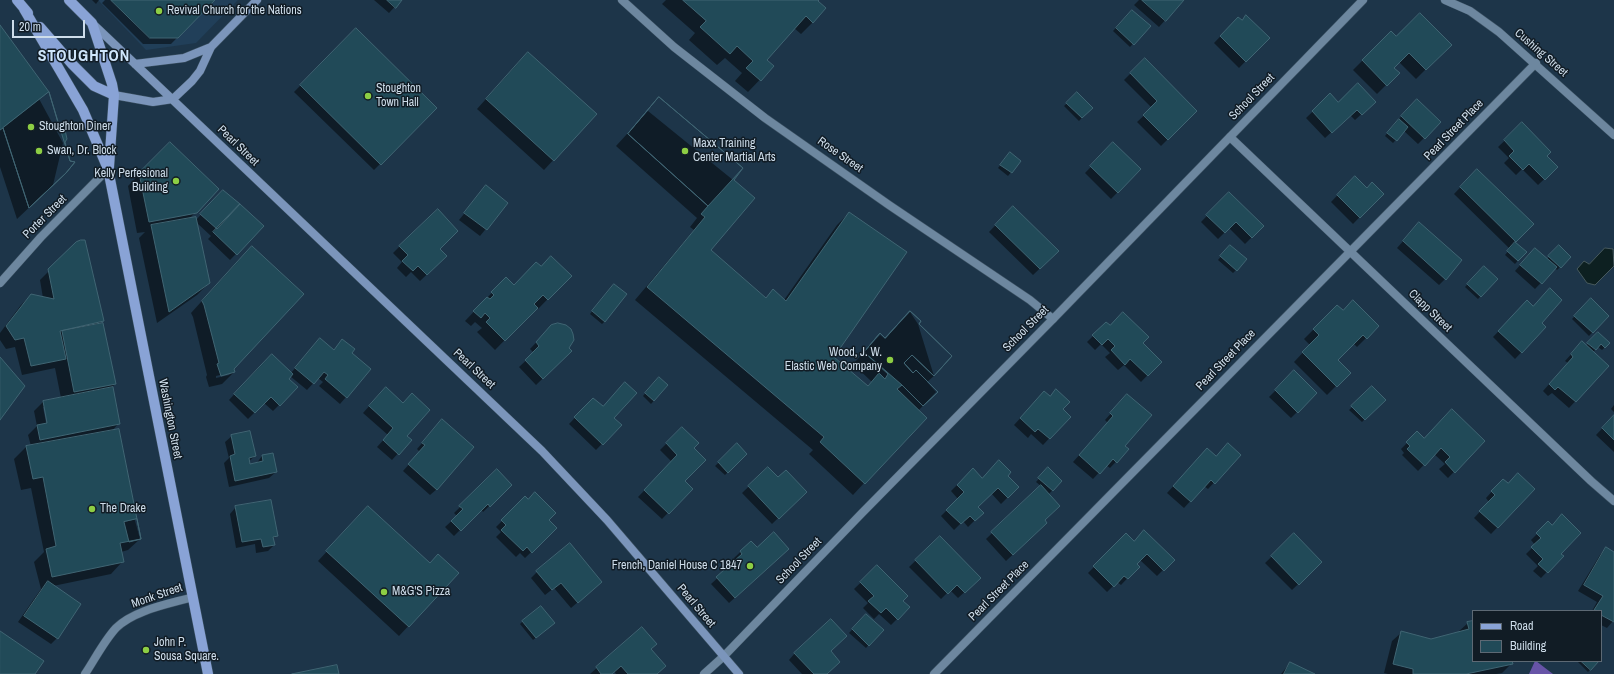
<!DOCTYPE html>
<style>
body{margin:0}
#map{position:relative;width:1614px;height:674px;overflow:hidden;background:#1d3549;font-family:"Archivo Narrow",sans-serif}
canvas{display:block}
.legend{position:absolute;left:1472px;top:610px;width:130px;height:52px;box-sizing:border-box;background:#111c25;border:1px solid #5d6974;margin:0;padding:5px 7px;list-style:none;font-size:12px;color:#ceddea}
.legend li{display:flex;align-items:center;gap:8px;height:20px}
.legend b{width:20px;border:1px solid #5d6974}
.scale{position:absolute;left:12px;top:20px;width:73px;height:18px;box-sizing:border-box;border:2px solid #ceddea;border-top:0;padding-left:5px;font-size:12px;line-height:14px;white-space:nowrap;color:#ceddea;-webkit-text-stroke:3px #111c25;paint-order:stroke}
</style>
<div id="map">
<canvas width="1614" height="674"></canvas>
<ul class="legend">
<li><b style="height:5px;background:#89a3d6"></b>Road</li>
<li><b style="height:11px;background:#214a58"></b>Building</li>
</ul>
<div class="scale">20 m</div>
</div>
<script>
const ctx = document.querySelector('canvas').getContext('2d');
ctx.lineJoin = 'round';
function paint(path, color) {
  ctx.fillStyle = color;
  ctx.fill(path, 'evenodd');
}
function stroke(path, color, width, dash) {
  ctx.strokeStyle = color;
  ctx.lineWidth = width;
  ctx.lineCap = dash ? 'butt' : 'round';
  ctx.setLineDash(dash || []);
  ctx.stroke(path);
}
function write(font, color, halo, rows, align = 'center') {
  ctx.font = font + ' "Archivo Narrow",sans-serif';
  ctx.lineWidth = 3;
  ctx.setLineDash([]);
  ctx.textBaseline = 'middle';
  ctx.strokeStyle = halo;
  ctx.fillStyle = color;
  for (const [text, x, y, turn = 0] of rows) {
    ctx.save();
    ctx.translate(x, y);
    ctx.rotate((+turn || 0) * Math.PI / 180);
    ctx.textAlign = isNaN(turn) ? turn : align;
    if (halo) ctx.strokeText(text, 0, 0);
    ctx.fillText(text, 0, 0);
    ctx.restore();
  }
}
paint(new Path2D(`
 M98,0H238L196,43L146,50Z`), '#213f59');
paint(new Path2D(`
 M1535,661H1536L1553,674H1529Z`), '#6754a7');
const water = new Path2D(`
 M1605,248L1613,249L1614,266L1595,285L1587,283L1577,269L1584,261L1589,264Z`);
paint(water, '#0d2021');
stroke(water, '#47595d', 1);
paint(new Path2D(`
 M92,0H99L96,4Z
 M105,0H214L171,44H143L102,3Z
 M374,0H401L389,13Z
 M666,0H818L813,22L801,34L794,28L765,60L773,66L748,92L735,81L742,73L725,58L717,65L689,40L695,33L662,4Z
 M1139,0H1183L1159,27L1134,5Z
 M1132,11L1149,26L1130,47L1113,31Z
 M1238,18L1268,38L1239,68L1214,43Z
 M0,27L63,143L53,185L17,219L0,167Z
 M356,29L436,108L374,170L294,92Z
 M1391,32L1396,38L1450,45L1416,79L1399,62L1393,68L1398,73L1377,94L1353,70Z
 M1145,59L1196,111L1161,146L1137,122L1152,108L1124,80Z
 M519,62L596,114L544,170L477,109Z
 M1077,94L1091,108L1079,121L1064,106Z
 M1330,95L1338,103L1368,108L1355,120L1350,115L1325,138L1306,118Z
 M1417,100L1440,122L1418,144L1404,131L1393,143L1385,136L1396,122Z
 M648,111L733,180L710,250L766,298L773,291L784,300L837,225L849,213L833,357L867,386L872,382L853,364L880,335L885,339L910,312L918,324L934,376L927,382L936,392L918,411L864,483L853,495L809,454L813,450L635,300L694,230L690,227L697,218L616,146Z
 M1522,124L1545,156L1557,167L1538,185L1522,169L1516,175L1504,163L1509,158L1498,147Z
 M170,143L218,189L189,219L196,220L217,197L262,227L230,260L208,239L211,236L197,223L209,283L197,295L157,323L139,238L145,232L137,233L128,186Z
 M1113,144L1140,169L1111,199L1085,173Z
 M1007,157L1020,161L1008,176L998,168Z
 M1477,170L1533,224L1514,242L1525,252L1515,264L1505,255L1510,249L1454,194Z
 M1355,177L1366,189L1382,194L1353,224L1331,202Z
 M486,187L507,203L480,236L459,220Z
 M1229,193L1263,226L1245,244L1229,228L1218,239L1201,222Z
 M1013,207L1058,251L1033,275L989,232Z
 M1413,230L1445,279L1439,285L1397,248Z
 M77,243L102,321L98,325L115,384L110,389L119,423L111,432L140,539L128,550L121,552L122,562L111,574L53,586L57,638L51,644L18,622L41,589L34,562L44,552L31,488L21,490L14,459L26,447L31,446L28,435L37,426L34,411L43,402L61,398L55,368L22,375L15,347L6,349L0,340V333L21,305L31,295L43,298L40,280ZM43,407H45L49,427L47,428Z
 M400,246L439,249L446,256L420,281L411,272L406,277L397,268L402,262L393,253Z
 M1230,246L1236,270L1233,273L1218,260Z
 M1559,247L1570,257L1557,270L1555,268L1535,289L1515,271L1529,255L1547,259Z
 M240,259L234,372L222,384L209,387L206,377L207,375L193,317L191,313ZM232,372L229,375L216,378V376Z
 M1484,267L1497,279L1478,299L1465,287Z
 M540,268L570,276L538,309L537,307L495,350L477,332L482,328L475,322L471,326L465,321L506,278L514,286Z
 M611,288L605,321L602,324L590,314Z
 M1591,300L1608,316L1589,336L1572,319Z
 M1527,302L1533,307L1540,323L1545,327L1515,359L1493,337Z
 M1337,306L1343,312L1378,326L1357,347L1353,343L1337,360L1349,373L1327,395L1294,362L1310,345L1304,339Z
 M1106,323L1142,343L1160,362L1141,382L1124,365L1118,370L1105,357L1110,353L1101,344L1095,350L1087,342Z
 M545,333L571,351L536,385L519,367L534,353L530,349Z
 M1598,333L1609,343L1602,350L1598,347L1593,352L1608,366L1569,408L1552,393L1548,396L1543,391L1568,363L1565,361L1576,349L1586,346Z
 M342,341L351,353L370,369L340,404L319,386L323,382L318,378L307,390L290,376L288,379L297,387L273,411L264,403L248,419L229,400L265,361L291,373L314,346L333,351Z
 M1294,372L1316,393L1291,418L1269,397Z
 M656,381L667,386L651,404L643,396Z
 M1372,388L1384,400L1362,422L1349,410Z
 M380,394L403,404L405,436L410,440L392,460L377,447L388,435L363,413Z
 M593,399L620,425L596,450L569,424Z
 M1038,399L1062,409L1069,417L1043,445L1031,434L1028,438L1014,425Z
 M1121,402L1124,446L1128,449L1110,468L1106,465L1093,479L1073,462L1108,423L1105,420Z
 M1614,405V412L1611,409Z
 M1614,416V452L1596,435Z
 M436,427L437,489L430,495L403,471L420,452L417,449Z
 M682,428L692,448L684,481L691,489L662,519L638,497L672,462L660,450Z
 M1417,433L1424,440L1484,441L1448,478L1439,469L1445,464L1434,454L1418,471L1402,455L1404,453L1401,449Z
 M232,436L255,456L248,462L249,465L256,464L262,456L276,472L269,478L229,487L224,463L229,458L225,442Z
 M737,445L746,454L725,475L715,466Z
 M1240,455L1208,489L1204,486L1184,508L1167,493L1201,456L1216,457Z
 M768,468L778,479L805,492L772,524L742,493Z
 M973,469L982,479L1018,487L1001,504L991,493L977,507L982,513L968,527L963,521L954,530L941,516L958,499L951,491Z
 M1048,469L1061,481L1048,495L1044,521L1040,529L1006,561L986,539L1041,486L1036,482Z
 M497,471L511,485L483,512L481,509L454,536L445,527L457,516L454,513Z
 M1508,484L1534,489L1491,534L1474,518L1489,502L1486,498L1497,486Z
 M525,498L556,528L525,558L520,553L516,557L496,537L501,532L496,527Z
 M236,507L277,535L273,539L274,545L268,551L256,553L255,544L236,548L230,514Z
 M359,517L430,564L458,573L399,636L318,561Z
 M1548,523L1559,554L1562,556L1541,578L1533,571L1538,566L1526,554L1535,545L1531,540Z
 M1126,535L1134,543L1173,560L1157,576L1140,560L1136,564L1138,567L1121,585L1117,582L1107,592L1088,573Z
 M1294,535L1321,562L1292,590L1265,563Z
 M940,537L980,578L958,598L950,590L941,599L909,567Z
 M751,542L757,549L782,555L729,603L711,584L736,561L734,558Z
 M1606,548L1614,553V620L1607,628L1601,625V611H1592L1597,602L1578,591L1600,555Z
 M877,567L902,601L909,607L891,625L879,614L874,619L863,608L868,603L854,589Z
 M537,572L601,582L571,608L554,588L545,595L531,578Z
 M866,615L882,630L866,648L849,633Z
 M523,621L551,626L533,640L520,624Z
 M1473,622V661H1511L1512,663L1502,673L1496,674H1388L1384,673L1392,641L1402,632L1431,640L1458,632L1468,623Z
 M642,628L650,649L656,674H616L614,671L611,674H590Z
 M829,651L826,674H802L789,660L795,653Z
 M1577,661H1598L1588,672Z
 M1290,663L1313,674H1281Z`), '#0007');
const building = new Path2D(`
 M111,0H215L178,38H150Z
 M387,0H402L396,8Z
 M683,0H819L818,1L826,8L813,23L806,16L767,60L774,66L761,81L746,68L753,61L737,46L730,54L700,27L706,21Z
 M1142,0H1184L1166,21Z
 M1132,10L1151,26L1134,45L1116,28Z
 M1420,13L1452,45L1426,70L1409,53L1394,68L1400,73L1387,86L1362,60L1391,31L1396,36Z
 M1246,15L1270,38L1246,62L1220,36L1238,17L1242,20Z
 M0,25L49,92L70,161L75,162L66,173L29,208L3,128L0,130Z
 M356,28L437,108L381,165L300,85Z
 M528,52L597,114L554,161L486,99Z
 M1145,58L1197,111L1168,140L1143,115L1157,101L1130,73Z
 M1358,83L1376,102L1362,115L1357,110L1332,133L1312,111L1330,93L1338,102Z
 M49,92L59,126L65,130L67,139L65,142L70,161L75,162L66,173L29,208L3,128Z
 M1077,92L1093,108L1082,118L1066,103Z
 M659,97L743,168L734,180L755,198L711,250L766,298L773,289L786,301L849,212L907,252L834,357L868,386L879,373L885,379L888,374L864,352L880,333L885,338L910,311L921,321L919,324L952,356L934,376L912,355L904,363L913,373L916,370L938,392L923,406L902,385L897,389L927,418L865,484L820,442L824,437L647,287L705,217L701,214L708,206L628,134Z
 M659,97L743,168L708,206L628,134Z
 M1417,99L1441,122L1425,139L1401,116Z
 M1399,119L1408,127L1397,141L1387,133Z
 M1522,122L1551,152L1547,156L1558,167L1545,180L1529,164L1523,170L1509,156L1514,151L1504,140Z
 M170,142L219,189L197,213L149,222L139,173Z
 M1113,142L1141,169L1118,193L1090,166Z
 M1010,152L1021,161L1012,173L1000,165Z
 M1477,169L1534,224L1516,242L1460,187Z
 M1355,176L1367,188L1372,182L1384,194L1360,218L1337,195Z
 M486,185L508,203L487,230L464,213Z
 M223,190L240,204L217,229L200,214Z
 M1229,192L1264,226L1252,238L1236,222L1225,233L1206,215Z
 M240,204L264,226L237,255L213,232Z
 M1013,206L1059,251L1040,269L995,225Z
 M438,209L458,231L440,249L447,256L427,275L418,266L413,271L402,261L408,255L399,246Z
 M196,217L210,283L169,312L151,225Z
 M1419,222L1462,260L1446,280L1403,241Z
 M81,240H85L104,321L60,331L66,359L31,366L24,338L15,340L6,326L31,294L54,299L48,269L76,242Z
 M1515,242L1527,252L1518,261L1507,251Z
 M1230,245L1247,259L1237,271L1220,256Z
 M1559,245L1571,257L1561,268L1548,256Z
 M252,246L304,294L234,369L235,372L221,376L217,364L219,363L204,305L202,301Z
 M1535,248L1557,267L1542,284L1520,265Z
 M551,256L572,276L548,300L543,295L534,304L538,308L505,341L486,322L490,318L485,313L481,318L473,311L487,297L490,299L494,295L491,292L506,277L514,285L536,262L541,266Z
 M1484,266L1498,279L1481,297L1467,284Z
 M614,284L627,294L605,322L592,311Z
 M1550,288L1562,300L1542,323L1546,327L1522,353L1498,331L1527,300L1533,306Z
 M1591,298L1609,316L1593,333L1574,316Z
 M1353,300L1379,326L1367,339L1363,335L1338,360L1351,373L1337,387L1302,352L1319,335L1313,329L1337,305L1343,310Z
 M910,311L921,321L919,324L952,356L934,376L912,355L904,363L913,373L916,370L938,392L923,406L902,385L864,352L880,333L885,338Z
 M1123,312L1149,337L1143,343L1162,362L1148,376L1130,359L1125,365L1111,350L1115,346L1108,339L1102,345L1092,335L1106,322L1110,325Z
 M103,323L116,384L74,392L62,331Z
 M558,323L566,325L571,329L573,334L574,340L569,348L572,351L543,379L525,360L539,346L536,342L551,325Z
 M1598,332L1610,343L1605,348L1601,344L1596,350L1587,343Z
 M320,338L334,350L342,339L355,349L352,353L371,369L347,398L325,379L328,375L324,372L314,384L295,368Z
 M1582,341L1609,366L1576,402L1558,387L1555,390L1549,384L1573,357L1571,354Z
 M272,354L293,374L289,379L298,387L280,406L271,397L255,413L234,394Z
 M0,357L25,386L0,420Z
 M1294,370L1317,393L1298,413L1275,390Z
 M659,377L668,385L654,401L645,393Z
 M625,382L637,393L614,418L622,425L603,445L574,417L593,398L603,406Z
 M1372,386L1386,400L1365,420L1351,406Z
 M113,387L120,424L40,440L37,425L47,423L43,401Z
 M386,387L403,403L412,393L430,410L407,436L412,440L399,455L383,440L393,428L369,406Z
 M1056,389L1070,402L1063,409L1071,417L1050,439L1038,429L1035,432L1020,418L1044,391L1050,396Z
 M1127,394L1152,415L1125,446L1129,449L1117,463L1113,459L1100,474L1079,455L1113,416L1110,413Z
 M1452,409L1485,441L1455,473L1445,462L1450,457L1441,448L1425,466L1407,449L1410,446L1406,442L1417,431L1424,438Z
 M1614,415V440L1602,428Z
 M442,419L474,447L437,490L408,464L425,445L422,443Z
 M682,427L699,443L694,448L706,460L685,481L693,489L669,514L644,490L677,455L666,443Z
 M119,429L141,539L120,543L124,562L52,577L46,549L56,546L43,477L33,479L26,446Z
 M250,431L256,456L249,458L250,464L263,461L262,455L273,453L277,472L235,481L230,456L235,454L231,435Z
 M737,443L747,454L728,473L718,462Z
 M1228,443L1241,455L1215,484L1211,480L1191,502L1173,486L1207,448L1216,456Z
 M999,460L1011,472L1008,476L1019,487L1008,498L998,488L978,507L984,513L975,521L970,516L961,524L946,510L964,492L957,485L973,468L982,478Z
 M768,467L778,477L786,470L807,492L779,519L748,486Z
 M1048,467L1062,481L1053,491L1038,478Z
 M497,469L512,485L490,507L488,504L461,531L451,521L463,509L459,506Z
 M1518,473L1535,489L1498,528L1479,511L1495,495L1491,491L1503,479L1508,483Z
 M1041,485L1060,506L1045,520L1047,523L1013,555L991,532Z
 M535,492L556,513L549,520L557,528L532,553L527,547L523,551L501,530L506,525L501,520L525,496L528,499Z
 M271,500L278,536L273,537L275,545L263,547L261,539L242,542L235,506Z
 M368,506L430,563L438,554L459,573L409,627L326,551Z
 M1562,514L1581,533L1561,554L1564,556L1548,573L1538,564L1543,559L1531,547L1541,538L1536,533L1548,521L1552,525Z
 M137,519L141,539L129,542L124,522Z
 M1144,530L1175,560L1164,571L1147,554L1137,564L1140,567L1128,579L1124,576L1114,587L1093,566L1126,533L1134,541Z
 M774,532L789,549L735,598L716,577L742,554L740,551L751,541L757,547Z
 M1294,533L1322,562L1299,585L1271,556Z
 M940,536L981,578L965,593L957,585L948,594L915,560Z
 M570,543L602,582L578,603L561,583L552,590L536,571Z
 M1606,547L1614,552V622L1601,615V611L1594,610L1603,596L1584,585Z
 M877,565L908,596L903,601L910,607L898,620L886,608L881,613L868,601L874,596L860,582Z
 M48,581L81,604L58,639L24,616Z
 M541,606L555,623L536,638L522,621Z
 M866,614L884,630L869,646L852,629Z
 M831,619L847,636L831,651L840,662L827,674H814L794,653Z
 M1473,621V661H1512L1513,664L1466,674H1413V669L1393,664L1401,631L1431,639L1469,629L1467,622Z
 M642,627L657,644L651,649L666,666L657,674H628L621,666L612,674H601L596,667Z
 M0,631L44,661L35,674H0Z
 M1581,661H1599L1591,670Z
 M1290,662L1315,674H1284Z
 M337,665L339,674H292Z`);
paint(building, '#214a58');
stroke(building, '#406573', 1);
const minor = new Path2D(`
 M622,0L674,47L765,118L889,205L1030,300L1053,319
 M1445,0L1470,11L1499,32L1614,135
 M1230,137L1591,481L1614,501
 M0,283L41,237L108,169
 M85,674C95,659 104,641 116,628C134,610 169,604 193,597
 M934,674L1536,63`);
const tertiary = new Path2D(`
 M704,674L724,656L862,513L1053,319L1363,0`);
const secondary = new Path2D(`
 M93,24L542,451L607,520L739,674
 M135,64L184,58L211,47
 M114,95L153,102L173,99
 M173,99L192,81L200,71L211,47L257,0`);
const primary = new Path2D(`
 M17,0L28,13
 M69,0L92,23L112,84L114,95L109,167
 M24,9L83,110L108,169L208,674
 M40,27L72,64L94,86L114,95`);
stroke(minor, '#3d5263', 9);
stroke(tertiary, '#3d5263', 9);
stroke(secondary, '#3d5263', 9);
stroke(primary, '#3d5263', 11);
stroke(minor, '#6d879f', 8);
stroke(tertiary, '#6d879f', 8);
stroke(secondary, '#7b95bb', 8);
stroke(primary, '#89a3d6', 10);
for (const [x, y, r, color] of [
 [159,11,4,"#8dce44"],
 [368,96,4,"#8dce44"],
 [31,127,4,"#8dce44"],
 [39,151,4,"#8dce44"],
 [685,151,4,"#8dce44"],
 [176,181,4,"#8dce44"],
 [890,360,4,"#8dce44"],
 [92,509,4,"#8dce44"],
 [750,566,4,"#8dce44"],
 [384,592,4,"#8dce44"],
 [146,650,4,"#8dce44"]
]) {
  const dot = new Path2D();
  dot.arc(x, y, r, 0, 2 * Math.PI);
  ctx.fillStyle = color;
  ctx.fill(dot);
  stroke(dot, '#111c25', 1.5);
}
write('12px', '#ceddea', '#111c25', [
 ["Revival Church for the Nations",167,11],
 ["Stoughton",376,89],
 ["Town Hall",376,103],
 ["Stoughton Diner",39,127],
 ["Maxx Training",693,144],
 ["Center Martial Arts",693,158],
 ["Swan, Dr. Block",47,151],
 ["Kelly Perfesional",168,174,"right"],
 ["Building",168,188,"right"],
 ["Wood, J. W.",882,353,"right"],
 ["Elastic Web Company",882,367,"right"],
 ["The Drake",100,509],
 ["French, Daniel House C 1847",742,566,"right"],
 ["M&G'S Pizza",392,592],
 ["John P.",154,643],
 ["Sousa Square.",154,657]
], 'left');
write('12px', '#ceddea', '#111c25', [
 ["Cushing Street",1541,53,41],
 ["School Street",1252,97,-46],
 ["Pearl Street Place",1454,130,-46],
 ["Pearl Street",238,146,44],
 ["Rose Street",840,155,35],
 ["Porter Street",45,217,-45],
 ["Clapp Street",1430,311,44],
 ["School Street",1026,329,-45],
 ["Pearl Street Place",1226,360,-46],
 ["Pearl Street",474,369,43],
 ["Washington Street",170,419,79],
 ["School Street",799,561,-46],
 ["Pearl Street Place",999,591,-45],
 ["Monk Street",157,596,-19],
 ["Pearl Street",696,606,50]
]);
ctx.letterSpacing = '1px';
write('bold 16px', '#cfe6fb', '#111c25', [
 ["STOUGHTON",84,57]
]);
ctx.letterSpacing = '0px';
</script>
